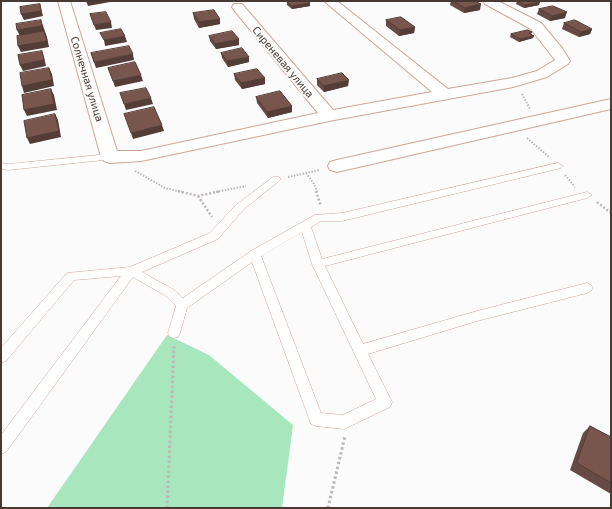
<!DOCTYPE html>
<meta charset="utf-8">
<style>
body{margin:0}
#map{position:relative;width:612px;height:509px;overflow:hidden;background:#fbfbfb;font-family:"Exo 2",sans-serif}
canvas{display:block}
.frame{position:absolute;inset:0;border:2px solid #483933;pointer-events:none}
</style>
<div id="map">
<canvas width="612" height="509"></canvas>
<div class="frame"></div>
</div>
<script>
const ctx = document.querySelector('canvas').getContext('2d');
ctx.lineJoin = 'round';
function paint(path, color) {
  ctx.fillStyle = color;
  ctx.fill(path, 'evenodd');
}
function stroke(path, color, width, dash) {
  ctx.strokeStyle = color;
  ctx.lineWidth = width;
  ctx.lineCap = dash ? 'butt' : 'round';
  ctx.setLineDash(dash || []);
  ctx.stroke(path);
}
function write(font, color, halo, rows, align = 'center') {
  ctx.font = font + ' "Exo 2",sans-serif';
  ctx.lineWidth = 4;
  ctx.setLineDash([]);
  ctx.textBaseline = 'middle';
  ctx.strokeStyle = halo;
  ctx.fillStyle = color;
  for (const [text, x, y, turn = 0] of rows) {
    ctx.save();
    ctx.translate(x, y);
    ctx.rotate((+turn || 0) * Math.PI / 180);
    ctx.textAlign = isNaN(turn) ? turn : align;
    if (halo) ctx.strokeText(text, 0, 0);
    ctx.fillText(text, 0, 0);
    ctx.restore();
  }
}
paint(new Path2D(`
 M167,335L209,355L293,425L282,508H47Z`), '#a8e7bd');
const lane = new Path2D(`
 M110,154L113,155L115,157L113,159L8,170L1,169V163L8,164Z
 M558,163L563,166L561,168L342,221H321L311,227L322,259L587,192L592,195L587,198L325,266L363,344L477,311L587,283L591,285L593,288L591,291L587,293L477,321L368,354L392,402L390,407L344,429L316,426L311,424L252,262L187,308L180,333L178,337L174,338L170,337L168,333L176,306L166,296L133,277L6,452L1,454V435L121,276L74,280L6,361L1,363V348L67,273L130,267L210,233L236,205L273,177H279L281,179L279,181L244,209L218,239L142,272L174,290L183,298L251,251L315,215L342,213ZM302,232L312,264L376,399L343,415L321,413L261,256Z`);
const street = new Path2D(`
 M58,1H70L117,151H141L318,113L234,10L232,7L234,4H242L333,110L432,92L324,1H337L448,89L512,78L537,71L555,60L531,29L485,4L483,1H498L541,23L562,48L570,61L568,64L547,77L513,87L329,121L141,161L110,163L104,161L101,157Z
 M611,99V109L337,172L330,170L328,166L330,162L337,160Z`);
stroke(lane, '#cba799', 1);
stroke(street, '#cba799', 2);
stroke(new Path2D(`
 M522,94L530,109
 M527,138L549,157
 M135,171L165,188L182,192
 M306,173L314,184L317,192
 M565,175L575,187
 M288,177L320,170
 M216,192L246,186`), '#bdb7b5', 2, [1.5, 1.5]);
stroke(new Path2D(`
 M178,191L198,196L221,191
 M316,191L321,206
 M198,196L212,217
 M597,202L611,213`), '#bdb7b5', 2.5, [2, 2]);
stroke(new Path2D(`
 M167,508L174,346
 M328,508L345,436`), '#bdb7b5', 3, [2.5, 2.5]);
paint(lane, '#fff');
paint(street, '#fff');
paint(new Path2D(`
 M451,1H475L480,10L464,13L450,5Z
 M517,1L539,5L524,8L516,4Z
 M287,2L310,3V6L292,9L287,5Z
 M539,9L565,18L550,21L537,14Z
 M193,13L220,24L199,28L194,19Z
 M386,20L415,27L414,33L399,36L386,26Z
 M564,23L592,29L590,34L579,37L562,29Z
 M532,32L531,34L533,38L519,42L510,37L511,34Z
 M209,36L239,45L216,49L210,41Z
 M221,53L249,62L228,67L222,58Z
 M234,74L265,78V84L242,89L235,80Z
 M317,79L348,86L324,92L317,85Z
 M256,97L292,112L268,118L257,103Z
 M590,426L611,437V494L570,470L583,433Z`), '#674a43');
paint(new Path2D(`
 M86,1H110V2L88,6Z
 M540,2L539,5L524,8L525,5Z
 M310,3V6L292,9V6Z
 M40,4L43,16L24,20L21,14Z
 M481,4L480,10L464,13L465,8Z
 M567,12L565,18L550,21L552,16Z
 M220,19V24L199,28V22Z
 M41,20L47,37L49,47L21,52L18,46L20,36L17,30Z
 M111,22L112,28L96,30L94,25Z
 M415,27L414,33L399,36L400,30Z
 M592,29L590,34L579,37L581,32Z
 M125,36L127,42L105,46L104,40Z
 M534,36L533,38L519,42L520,39Z
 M239,39V45L216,49L215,44Z
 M42,51L44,57L46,66L23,71L20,65Z
 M133,54L134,60L96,68L94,62Z
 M249,57V62L228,67L227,61Z
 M49,68L52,74L54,86L24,93L22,86Z
 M141,75L143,81L115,87L113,81Z
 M265,78V84L242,89L241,83Z
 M349,80L348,86L324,92V86Z
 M51,89L54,95L57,110L27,116L24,110Z
 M151,98L153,104L126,110L124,104Z
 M292,106V112L268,118L267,112Z
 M55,114L58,120L61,137L30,144L27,138Z
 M162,125L164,131L133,139L131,133Z`), '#543c37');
const building = new Path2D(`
 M294,1H307L310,3L292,6L287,2Z
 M454,1H475L481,4L465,8Z
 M517,1H538L540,2L525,5Z
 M40,4L41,11L21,14L20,7Z
 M553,6L567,12L552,16L539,9Z
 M214,10L220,19L199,22L193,13Z
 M106,12L111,22L94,25L90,14Z
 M401,17L415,27L400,30L386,20Z
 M41,20L42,26L17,30L16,24Z
 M575,20L592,29L581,32L564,23Z
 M121,29L125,36L104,40L100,33Z
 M528,30L532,32L529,33L534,36L520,39L511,34Z
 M44,31L47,41L18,46L17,36Z
 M232,31L239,39L215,44L209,36Z
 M129,46L133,54L94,62L91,53Z
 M242,48L249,57L227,61L221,53Z
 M42,51L44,60L20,65L18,55Z
 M135,62L141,75L113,81L108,68Z
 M49,68L52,80L22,86L20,73Z
 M257,69L265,78L241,83L234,74Z
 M342,73L349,80L324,86L317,79Z
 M146,88L151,98L124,104L120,93Z
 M51,89L54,104L24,110L22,95Z
 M280,91L292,106L267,112L256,97Z
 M154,107L162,125L131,133L124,114Z
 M55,114L59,131L27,138L24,121Z
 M590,426L611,437V483L577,463Z`);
paint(building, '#78564e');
stroke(building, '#543c37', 1);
write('11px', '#483933', '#fbfbfb', [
 ["Сиреневая улица",283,62,50],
 ["Солнечная улица",87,79,73]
]);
</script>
